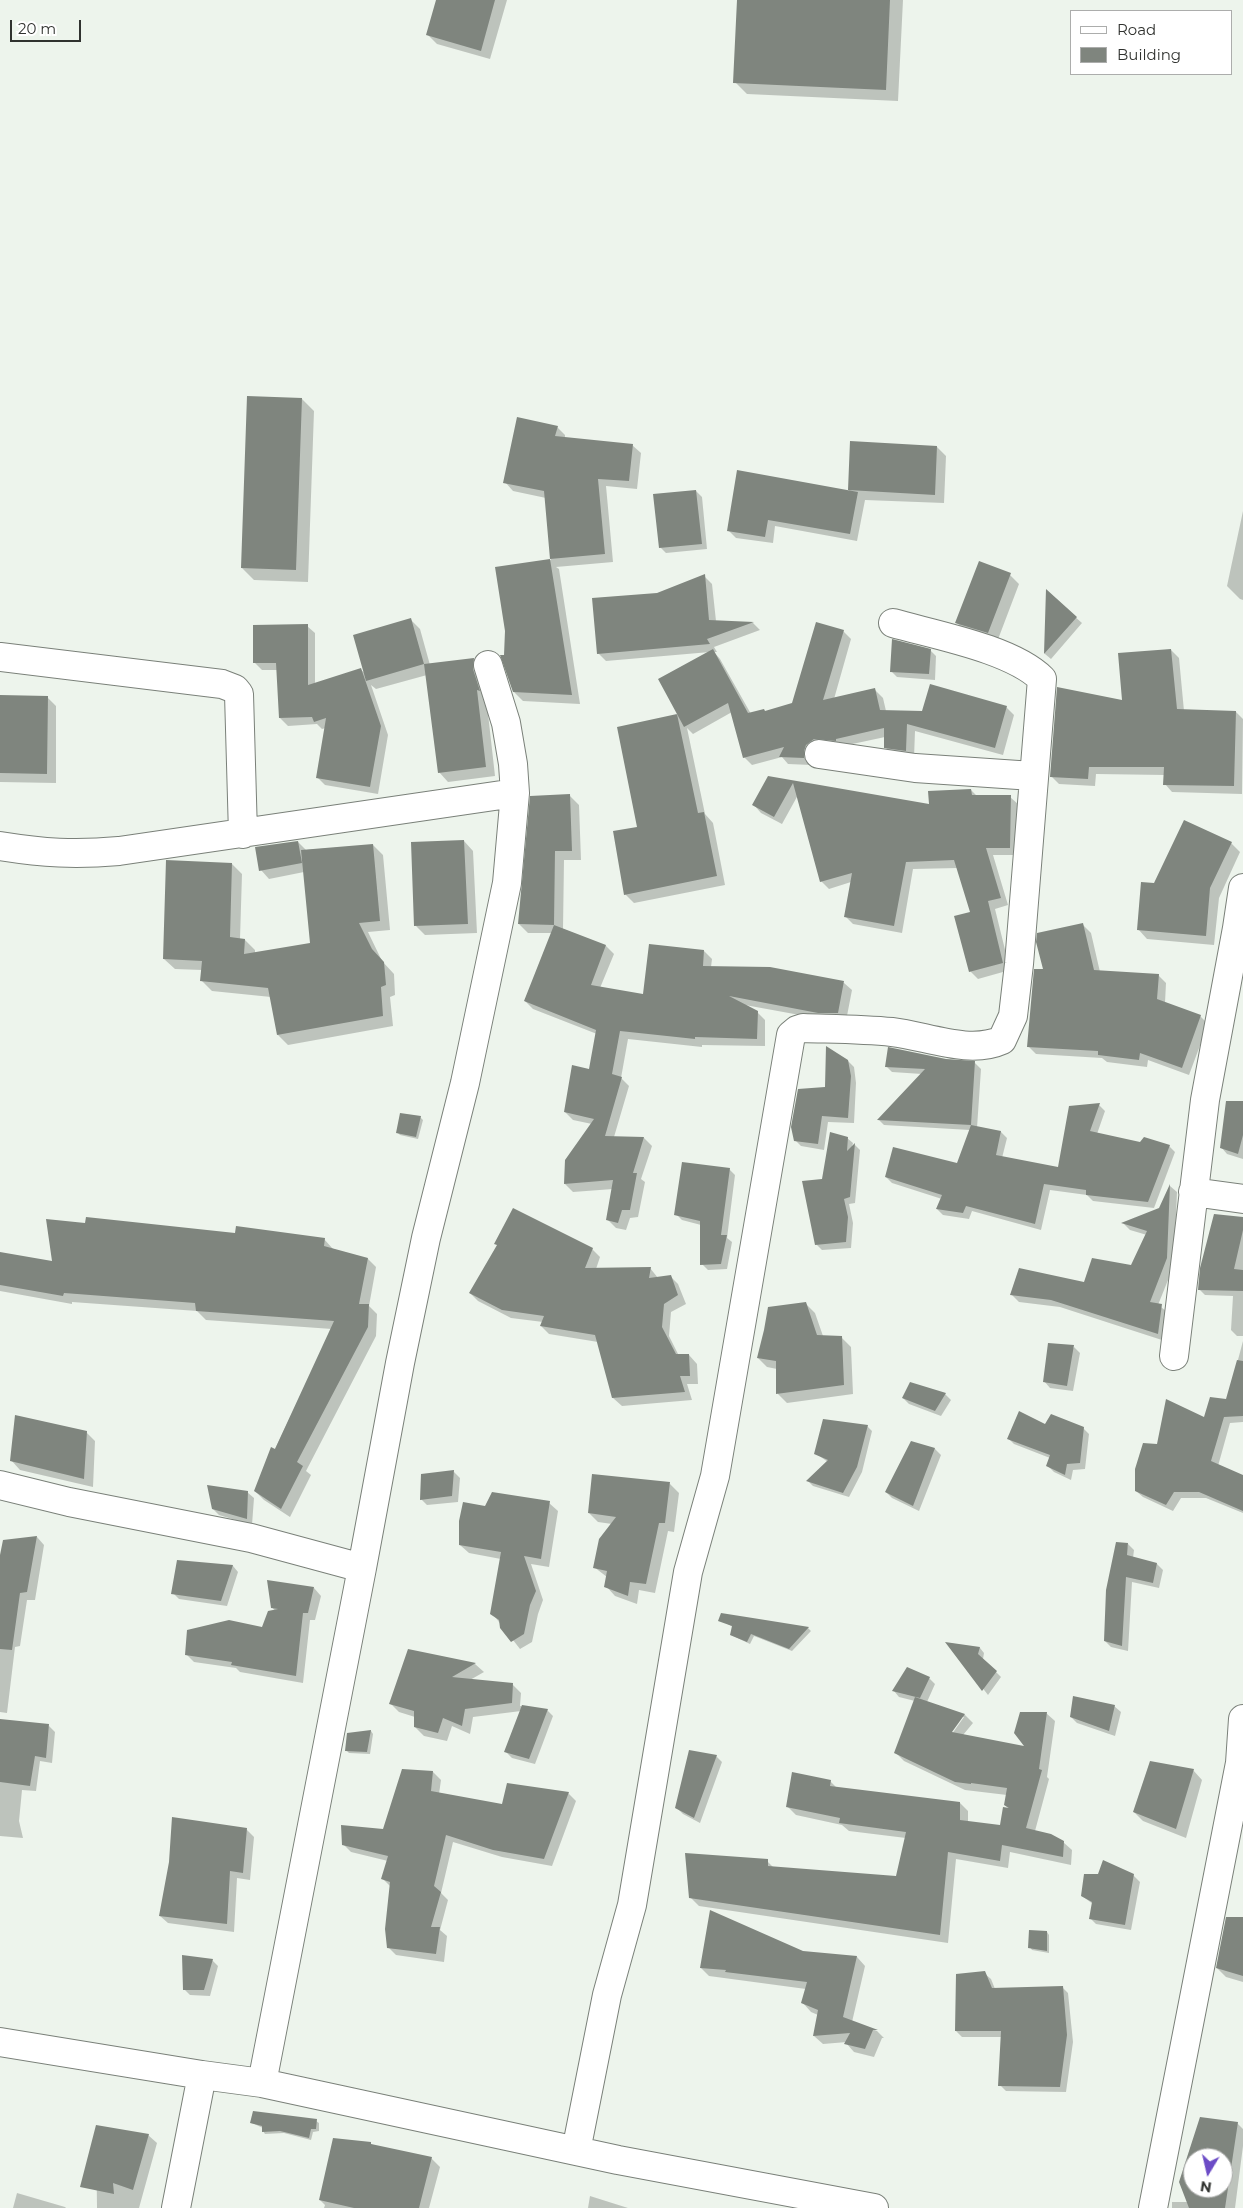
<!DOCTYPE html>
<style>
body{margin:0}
#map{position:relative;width:1243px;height:2208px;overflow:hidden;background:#edf4ec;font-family:Montserrat,sans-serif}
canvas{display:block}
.legend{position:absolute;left:1070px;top:10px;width:162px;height:65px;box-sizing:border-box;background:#fff;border:1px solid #acadac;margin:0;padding:6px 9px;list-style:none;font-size:15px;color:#30322f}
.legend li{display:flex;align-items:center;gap:10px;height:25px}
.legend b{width:25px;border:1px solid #acadac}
.north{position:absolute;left:1183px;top:2148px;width:50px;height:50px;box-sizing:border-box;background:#fff;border:1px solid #acadac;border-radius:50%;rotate:189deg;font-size:14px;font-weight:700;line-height:20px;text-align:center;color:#30322f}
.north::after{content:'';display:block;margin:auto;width:18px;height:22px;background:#6c4cc6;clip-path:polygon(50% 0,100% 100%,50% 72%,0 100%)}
.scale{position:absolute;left:10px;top:20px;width:71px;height:22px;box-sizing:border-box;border:2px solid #30322f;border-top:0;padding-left:6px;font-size:15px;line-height:18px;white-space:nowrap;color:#30322f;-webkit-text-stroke:4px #fff;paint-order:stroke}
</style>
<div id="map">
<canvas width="1243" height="2208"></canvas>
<ul class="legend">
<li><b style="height:6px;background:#fff"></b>Road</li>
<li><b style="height:14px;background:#7f857e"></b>Building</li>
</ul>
<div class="north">N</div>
<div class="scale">20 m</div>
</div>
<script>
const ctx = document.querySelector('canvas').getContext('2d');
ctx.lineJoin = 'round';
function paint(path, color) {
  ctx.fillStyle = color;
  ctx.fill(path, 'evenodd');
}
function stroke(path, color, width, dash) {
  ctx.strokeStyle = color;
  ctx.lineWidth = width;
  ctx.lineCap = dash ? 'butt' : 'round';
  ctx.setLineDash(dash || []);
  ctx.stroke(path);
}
paint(new Path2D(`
 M438,0H507L490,59L437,44L428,35Z
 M738,0H903L898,101L747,94L735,82Z
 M302,399L314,411L308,582L254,580L242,568Z
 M557,427L565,435V439L632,445L641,453L637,489L606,486L613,562L556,567L559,569L580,704L523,701L514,692L505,656L506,631L496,568L551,560L546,498L513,491L505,482Z
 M851,443L937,447L946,456L944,503L865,500L857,541L775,526L773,543L736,538L728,530L849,492Z
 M696,491L702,497L707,549L666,553L660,547Z
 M1243,511V600L1240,599L1227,586Z
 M1010,575L1019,584L997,642L966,632L957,623Z
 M704,576L712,584L716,621L753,623L760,630L714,647L717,652H714L720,659L751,714L766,712L793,704L843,631L851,639L834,699L875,690L883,698L886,711L923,712L1006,707L1014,715L1003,755L915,731L914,758L893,755L885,747V737L843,746L811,765L788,764L782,757L752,765L744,757L732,712L693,734L687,728L705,814L713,823L725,885L634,903L625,894L639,828L618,728L679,715L710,652L606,661L598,653L657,594Z
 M1047,592L1082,623L1051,659L1045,654Z
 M411,620L420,629L430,665L474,660L483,669L495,776L448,782L439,772L427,675L376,689L371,685L388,735L378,794L325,785L317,777L326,728L322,729L317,724L288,726L280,718L277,670H262L254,662L307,626L315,633V684L361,670L365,673Z
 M930,650L936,656L935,680L897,677L891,671Z
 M1171,650L1179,658L1184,711L1236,712L1243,719L1242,794L1172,792L1165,784V775L1096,774L1095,786L1059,784L1051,776Z
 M0,697H47L56,706V783L0,782Z
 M769,778L930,805L971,790L977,796L1010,797L1018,804L1017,855H993L1008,905L995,909L1010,970L978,979L970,971L971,913L958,868L913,869L902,933L853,924L845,916L851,882L829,889L821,881L798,795L782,824L761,813L754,805Z
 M570,796L579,805L581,860H564L563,929L606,946L614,954L600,988L644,995L704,951L712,959L711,967L844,983L852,990L846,1021L827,1020L745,1005L757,1012L765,1020V1046L702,1045V1047L628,1039L621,1078L629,1086L614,1137L644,1138L652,1146L641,1179L645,1182L638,1217L630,1218L626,1230L616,1228L608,1220L613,1189L573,1192L565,1184L592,1124L573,1120L565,1112L590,1070L597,1034L533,1009L525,1001L552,933H528L519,924Z
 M464,841L473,851L477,933L425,935L416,926Z
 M298,842L306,850L373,845L383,855L390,930L368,932L382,961L394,974L395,995L390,997L393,1026L288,1045L278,1035L271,997L212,991L201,980L202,970L175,969L164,959L232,864L242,874L240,939L245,940L255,950V953L311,944L304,872L269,879L261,870Z
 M1231,843L1240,852L1219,898L1214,945L1147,939L1138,929L1155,885Z
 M1083,925L1091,933L1100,972L1158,975L1166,983L1165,1003L1200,1016L1208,1024L1189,1075L1148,1060L1147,1067L1107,1062L1102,1058L1036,1054L1028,1046L1044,970Z
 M945,1060L974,1062L981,1069L977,1128L1001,1132L1007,1138L1002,1158L1059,1169L1099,1105L1105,1111L1097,1134L1141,1144L1169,1146L1175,1152L1154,1208L1093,1201L1087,1195L1050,1190L1041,1230L972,1211L969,1219L943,1215L937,1209L942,1199L892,1183L886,1177L958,1164L970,1130L884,1125L879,1120L922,1074L892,1072L886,1066Z
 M848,1061L854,1067L856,1083L854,1123L828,1122L824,1150L801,1146L795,1140L826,1088Z
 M1243,1102V1159L1227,1154L1221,1147Z
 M420,1117L423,1120L418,1139L400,1135L398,1133Z
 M847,1138L853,1143L852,1147L855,1145L860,1150L855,1203L849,1204L853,1223L851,1248L822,1250L816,1244L823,1180Z
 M729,1169L735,1175L727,1238L732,1242L727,1269L708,1270L702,1264L701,1225L682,1220L676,1214Z
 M1170,1186L1177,1192L1174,1265L1158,1305L1169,1313L1165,1341L1060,1307L1019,1302L1012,1295L1085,1284L1132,1266L1147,1235L1130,1230L1124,1224L1160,1209Z
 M1243,1218V1336H1237L1231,1330L1233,1296L1205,1295L1199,1289Z
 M236,1234L324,1239L333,1249L368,1259L376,1267L369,1306L377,1314L376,1336L306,1471L311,1475L290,1517L264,1500L255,1491L332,1329L206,1320L197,1311L72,1302V1304L0,1291V1254L54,1263Z
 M592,1249L600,1257L596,1269L650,1268L658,1278L670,1276L678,1284L686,1304L671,1312L669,1336L679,1356L689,1355L697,1364L698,1384H687L692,1400L622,1406L613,1398L598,1342L549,1334L541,1326L543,1322L511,1318L478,1301L470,1293Z
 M806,1304L815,1313L823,1336L841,1337L851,1347L853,1394L787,1403L778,1394L777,1369L767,1367L758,1358Z
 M1243,1341V1422L1230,1423L1218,1466L1243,1477V1513L1206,1498H1181L1173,1511L1143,1497L1136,1491L1158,1445L1205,1418L1227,1401Z
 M1074,1347L1080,1353L1073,1391L1050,1388L1044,1381Z
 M945,1394L951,1400L941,1416L909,1404L903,1398Z
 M867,1426L872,1431L862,1472L849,1497L813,1486L808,1481L828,1462L815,1453Z
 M1046,1426L1083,1428L1089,1434L1085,1469L1073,1470L1071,1480L1054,1472L1048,1466L1050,1458L1014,1444L1008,1438Z
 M86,1432L95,1441L93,1487L20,1470L11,1460Z
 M912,1442L935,1449L941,1455L919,1511L892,1498L886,1492Z
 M454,1472L460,1478L458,1502L427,1505L421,1499Z
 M670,1484L679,1493L674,1532L668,1531L655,1593L639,1590L637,1604L615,1596L606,1586L607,1577L594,1567L612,1524L598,1522L589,1513Z
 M247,1492L254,1498L252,1525L219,1515L213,1509Z
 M549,1503L558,1511L549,1567L531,1564L543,1600L538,1614L532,1642L520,1649L492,1613L501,1559L469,1553L460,1545L486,1507Z
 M37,1537L44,1545L35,1600H27L20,1646L15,1647L7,1713L0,1712V1563Z
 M1128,1544L1134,1550L1133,1558L1157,1564L1163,1570L1159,1588L1132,1582L1128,1651L1111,1647L1105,1641Z
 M178,1562L233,1566L238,1572L227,1606L179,1599L173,1593Z
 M314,1588L321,1596L315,1620H310L303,1683L240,1672L236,1668L194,1662L186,1654L263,1628L275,1611L272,1607Z
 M721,1615L808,1628L811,1631L792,1651L754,1636L750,1644L731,1635L733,1627L720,1620Z
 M948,1643L980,1648L984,1653L983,1659L1001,1677L988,1695Z
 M409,1650L475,1664L484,1672L470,1680L512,1684L521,1693L520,1706L547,1710L553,1716L535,1764L512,1758L506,1752L521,1711L473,1717L470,1734L452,1726L447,1741L424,1736L415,1727V1717L399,1712L390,1703Z
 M929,1678L935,1684L927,1702L965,1715L973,1723L963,1735L1027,1748L1046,1713L1055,1721L1047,1777L1049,1779L1035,1831L1063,1842L1072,1850L1071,1865L1010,1852L1008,1868L956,1859L948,1943L699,1906L690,1897L767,1861L774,1868L897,1878L906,1838L849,1831L842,1825L796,1815L787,1806L830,1781L837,1788L960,1803L968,1811V1823L1001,1826L1009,1809L1005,1805L1007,1795L965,1790L904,1761L896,1753L915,1701L899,1697L894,1691ZM961,1717H964L949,1738L947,1736Z
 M1114,1706L1121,1712L1115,1736L1077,1723L1071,1717Z
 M49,1726L55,1732L52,1763L40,1761L36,1791L22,1790L19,1821L23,1838L0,1836V1756Z
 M371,1731L373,1734L370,1754L349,1753L346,1750L348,1734Z
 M716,1756L722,1762L700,1823L683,1814L677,1808Z
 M403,1770L433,1772L441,1780L439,1794L503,1806L568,1793L576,1801L552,1866L502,1857L453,1842L441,1893L448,1900L440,1930L447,1936L444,1962L396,1955L388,1947L390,1886L382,1878L388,1861L351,1852L343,1844L384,1831Z
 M1193,1770L1202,1780L1186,1838L1143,1821L1134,1812Z
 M246,1829L254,1837L250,1880L237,1878L234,1932L168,1923L160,1916Z
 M1133,1875L1140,1882L1131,1930L1096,1924L1090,1918L1093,1904L1082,1896Z
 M1243,1918V1982L1226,1977L1217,1968Z
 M1047,1932L1049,1935V1953L1032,1950L1030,1947Z
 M803,1952L857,1957L865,1966L852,2022L877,2031L884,2038H882L874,2057L854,2052L846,2043L847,2042L823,2044L814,2036L818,2015L811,2012L803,2003L806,1989L709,1976L701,1968Z
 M212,1960L218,1966L210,1996L190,1995L184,1989Z
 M984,1973L991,1979L995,1989L1062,1987L1068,1993L1073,2042L1066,2092L1006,2091L1000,2085L1002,2037H962L956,2031Z
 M1201,2118L1237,2123L1243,2129V2146L1235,2208H1172V2202H1188L1180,2182ZM1193,2158H1223V2188H1193Z
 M316,2121L319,2123V2131L313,2132L311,2140L284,2133L265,2134L263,2131V2128L252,2123Z
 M96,2127L148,2135L157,2143L139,2208H97Z
 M370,2143L374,2146L431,2158L440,2167L429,2208H324L325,2205L320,2200Z
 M17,2193L65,2207L66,2208H13Z
 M590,2196L628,2208H588Z`), '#0003');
paint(new Path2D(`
 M436,0H495L481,51L426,35Z
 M737,0H890L886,90L733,83Z
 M247,396L302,398L296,570L241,568Z
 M517,417L558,426L555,436L633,444L629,481L598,479L605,554L550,559L544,491L503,483Z
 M850,441L937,446L935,495L848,490Z
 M737,470L858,492L850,534L768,520L765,537L727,531Z
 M696,490L702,544L659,548L653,494Z
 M550,559L572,695L513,692L500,655H504L505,631L495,567Z
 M979,561L1011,573L988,633L955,623Z
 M705,574L709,620L754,622L707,639L710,644L597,654L592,598L657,593Z
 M1046,589L1077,617L1044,654Z
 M411,618L424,664L366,681L353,635Z
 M816,622L844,630L823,700L875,688L880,710L922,711L930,684L965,694L964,696L965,694L1007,706L995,748L907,724L906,751L884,748V728L836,739V741L814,739L806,745L804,751V758L779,757L784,747L743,758L728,703L684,727L658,679L713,649L748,713L764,709L765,711L792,703Z
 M308,624V685L361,668L381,726L370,787L316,778L326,718L314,722L312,717L279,718L276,663H253V625Z
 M892,639L931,649L929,674L890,672Z
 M1171,649L1177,709L1236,711L1234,786L1163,785L1164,767H1089L1088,779L1050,777L1057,687L1122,700L1118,653Z
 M474,658L473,669L480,691L477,690L486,767L438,773L424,664Z
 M0,695L48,696L47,774L0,773Z
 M677,714L698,813L704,812L717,876L624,895L613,831L637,827L617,727Z
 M768,776L929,804L928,791L971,789L972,795H1011L1010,848H986L1001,898L988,901L1003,963L969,972L954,916L970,912L954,860L906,862L894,926L844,917L852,873L820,882L793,783L774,817L752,805Z
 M570,794L572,851H555L554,925L518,924L530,796Z
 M1184,820L1232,842L1210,888L1206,936L1137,930L1141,882L1154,883Z
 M464,840L468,924L414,926L411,842Z
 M298,841L302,863L259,871L255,847Z
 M373,844L380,921L359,923L372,949L384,962L386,985L381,987L383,1016L277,1035L268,988L200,981L202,961L163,959L166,860L232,863L230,937L245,939L244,954L310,943L301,850Z
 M1083,923L1094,970L1159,974L1157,999L1201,1015L1182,1068L1140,1053L1139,1060L1098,1055V1051L1027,1047L1034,969H1043L1036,942L1037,933Z
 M554,925L606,945L591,985L643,994L649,944L704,950L703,966L770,967L844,981L838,1013H818L729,996L758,1011L757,1039L695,1037V1039L620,1031L612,1074L622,1077L605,1136L644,1137L633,1173H637L630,1210H622L618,1223L606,1220L613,1180L564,1184L565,1160L594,1119L564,1112L572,1065L589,1069L596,1030L524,1001Z
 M826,1046L848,1060L851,1076L848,1118L822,1116L818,1144L794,1141L791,1127L798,1089L825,1087Z
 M888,1047L946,1059L975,1061L971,1125L1001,1131L996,1155L1058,1167L1069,1106L1100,1103L1090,1131L1140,1142L1144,1137L1170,1145L1148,1202L1086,1195V1190L1044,1184L1035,1224L966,1206L963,1213L936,1209L942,1195L885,1177L893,1147L957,1163L971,1125L877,1120L925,1069L885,1067Z
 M1226,1101H1243V1135L1238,1154L1220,1148Z
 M400,1113L421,1116L416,1137L396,1133Z
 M830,1132L848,1137L847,1151L855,1143L850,1197L844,1199L848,1217L846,1242L815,1245L802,1181L822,1179Z
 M682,1162L730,1168L721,1235H727L721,1264L700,1265V1221L674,1215Z
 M1170,1184L1167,1258L1150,1302L1162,1304L1158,1334L1051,1300L1010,1295L1019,1268L1084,1282L1092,1258L1131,1265L1147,1231L1121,1223L1159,1208Z
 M513,1208L593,1248L585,1268L651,1267L649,1278L671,1275L678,1295L664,1304L662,1327L676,1354H689L690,1376H680L685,1392L612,1398L595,1335L540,1326L544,1316L502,1310L469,1293L497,1245L494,1244Z
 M1214,1214L1243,1217V1230L1234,1269L1243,1270V1291L1198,1290L1200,1268Z
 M86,1217L235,1233L236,1226L325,1238L324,1246L368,1258L359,1304H369L368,1327L297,1462L303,1466L281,1509L254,1491L271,1447L275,1449L334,1321L196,1311L195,1303L64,1293L63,1296L0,1285V1252L52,1261L46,1219L85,1223Z
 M806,1302L817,1335L842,1336L844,1385L776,1394V1361L757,1358L764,1330L768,1307Z
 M1048,1343L1074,1345L1067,1386L1043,1382Z
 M1237,1360L1243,1361V1416L1224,1417L1211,1461L1243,1475V1511L1199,1492H1174L1166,1505L1135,1491V1469L1143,1443L1157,1444L1166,1399L1204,1417L1210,1397L1226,1399Z
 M910,1382L946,1393L935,1411L902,1398Z
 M1019,1411L1045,1424L1051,1414L1084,1427L1080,1463L1067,1464L1065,1475L1046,1466L1050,1455L1007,1439Z
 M15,1415L87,1431L84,1479L10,1461Z
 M823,1419L868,1425L857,1467L843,1493L806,1481L828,1460L814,1454Z
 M911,1441L935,1448L913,1506L885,1492Z
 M454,1470L452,1496L420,1500L421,1474Z
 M592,1474L670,1482L665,1523H659L646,1584L630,1582L628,1596L604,1587L607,1571L593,1568L599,1539L616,1517L588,1513Z
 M207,1485L248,1491L247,1519L212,1509Z
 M492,1492L550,1501L541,1559L524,1556L536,1591L530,1605L524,1634L511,1642L500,1628L499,1620L490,1614L501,1552L459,1545V1521L463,1502L485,1506Z
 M37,1536L27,1592L20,1593L12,1650L0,1649V1555L3,1540Z
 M1116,1542L1128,1543L1127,1555L1157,1563L1153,1583L1126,1577L1122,1646L1104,1641L1106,1590Z
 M177,1560L233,1565L221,1601L171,1594Z
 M267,1580L314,1587L308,1613H303L296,1676L231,1665L232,1662L185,1655L187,1630L229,1620L262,1627L268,1611L278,1609L271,1608Z
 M721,1613L759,1619L809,1627L789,1649L751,1634L747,1642L730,1635L732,1626L718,1621Z
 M945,1642L980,1647L978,1654L997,1671L982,1691Z
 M408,1649L476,1663L452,1677L513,1683L512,1703L465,1709L462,1726L443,1718L438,1733L414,1727V1711L389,1704Z
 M907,1667L930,1677L920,1698L892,1691Z
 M1073,1696L1115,1705L1109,1731L1070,1717Z
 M915,1697L965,1714L952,1732L1024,1746L1014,1733L1020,1712H1047L1039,1769L1042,1770L1026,1828L1051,1834L1064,1841L1063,1857L1002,1845L1000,1861L948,1852L940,1935L689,1898L685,1853L768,1859V1866L896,1876L906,1832L839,1823L840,1818L786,1807L792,1772L831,1780L830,1786L960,1802V1820L1000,1825L1003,1807L1009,1808L1004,1805L1007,1788L971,1783V1784L955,1782L894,1753Z
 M522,1705L548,1709L529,1759L504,1752Z
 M0,1719L49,1724L46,1758L35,1756L30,1786L0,1782Z
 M371,1730L367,1752L345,1751L347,1733Z
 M689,1750L717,1755L694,1818L675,1808Z
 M1150,1761L1194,1769L1176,1829L1133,1812Z
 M402,1769L433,1771L431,1791L502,1804L507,1783L569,1792L544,1859L493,1850L446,1835L434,1886L441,1892L431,1927H440L436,1954L387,1948L385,1929L390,1882L381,1879L388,1856L342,1845L341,1825L383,1829Z
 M172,1817L247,1828L243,1873L230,1871L227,1924L159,1916L169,1862Z
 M1103,1860L1134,1874L1125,1925L1089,1919L1092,1902L1081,1896L1084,1874H1098Z
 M710,1910L803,1951L857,1956L843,2017L878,2030H873L865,2049L844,2044L850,2033L813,2036L818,2010L801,2003L807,1982L725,1972L726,1970L700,1968Z
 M1226,1917H1243V1976L1216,1968Z
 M1029,1930L1047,1931V1951L1028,1948Z
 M182,1955L213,1959L204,1990H183Z
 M985,1971L992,1988L1063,1986L1067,2035L1060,2087L998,2086L1001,2031H955L956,1974Z
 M253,2111L317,2119L316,2129H311L309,2138L280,2131L262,2132V2126L250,2123Z
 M1200,2117L1238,2122L1225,2208H1189L1179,2182ZM1193,2158H1223V2188H1193Z
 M96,2125L149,2134L133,2190L113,2183L114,2194L80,2187Z
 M333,2138L371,2142V2144L432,2157L419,2208H354L319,2200Z`), '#7f857e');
const minor = new Path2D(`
 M0,657L222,684L235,689L239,694L243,834
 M819,754L915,768L1033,776
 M0,846C44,853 74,855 119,851L515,793
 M1193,1192L1243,1199
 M1174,1356L1205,1100L1237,928L1243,888
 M0,1485L69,1502L251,1538L362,1568L262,2083
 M362,1568L400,1363L426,1238L465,1083L507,883L515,793L513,764L506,723L488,665
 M0,2042L202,2075
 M576,2151L607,1995L632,1905L688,1572L715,1476L791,1035L797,1030L803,1028C833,1029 863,1029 892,1032C927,1036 969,1055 1002,1040L1013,1016L1019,964L1042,679C1012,649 935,635 893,623
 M176,2208L202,2075L262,2083L618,2160L874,2208
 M1153,2208L1240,1763L1243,1719`);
stroke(minor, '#7a8079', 30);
stroke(minor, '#fff', 28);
</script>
